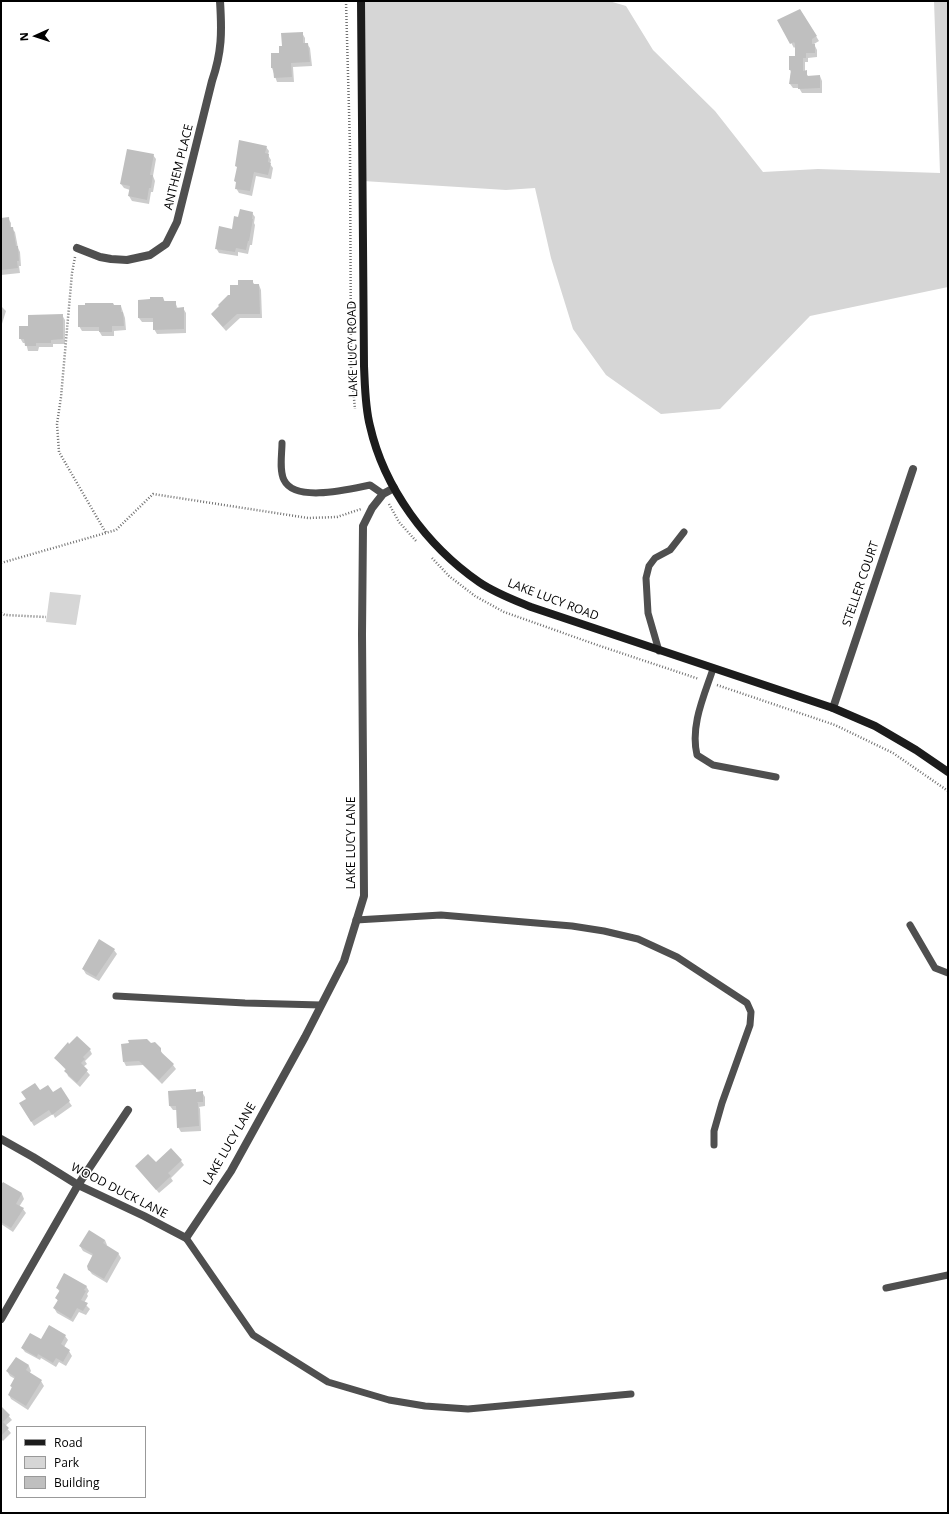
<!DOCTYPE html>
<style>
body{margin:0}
#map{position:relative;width:949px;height:1514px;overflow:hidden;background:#fff;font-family:"Open Sans",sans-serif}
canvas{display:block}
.frame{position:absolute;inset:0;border:2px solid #000;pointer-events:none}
.legend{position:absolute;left:16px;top:1426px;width:130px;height:72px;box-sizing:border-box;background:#fff;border:1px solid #999;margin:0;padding:5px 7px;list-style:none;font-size:12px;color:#000}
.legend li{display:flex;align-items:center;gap:8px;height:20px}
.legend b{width:20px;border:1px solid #999}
.north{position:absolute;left:16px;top:16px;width:40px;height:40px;-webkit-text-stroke:3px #fff;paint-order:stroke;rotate:267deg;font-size:11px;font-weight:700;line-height:16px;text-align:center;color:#000}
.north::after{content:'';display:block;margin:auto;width:14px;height:18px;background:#000;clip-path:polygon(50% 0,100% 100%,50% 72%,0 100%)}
</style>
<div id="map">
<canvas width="949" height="1514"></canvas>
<div class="frame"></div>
<ul class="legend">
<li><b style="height:5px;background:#1c1c1c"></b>Road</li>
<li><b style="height:11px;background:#d6d6d6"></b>Park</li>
<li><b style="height:11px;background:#bfbfbf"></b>Building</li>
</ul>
<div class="north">N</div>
</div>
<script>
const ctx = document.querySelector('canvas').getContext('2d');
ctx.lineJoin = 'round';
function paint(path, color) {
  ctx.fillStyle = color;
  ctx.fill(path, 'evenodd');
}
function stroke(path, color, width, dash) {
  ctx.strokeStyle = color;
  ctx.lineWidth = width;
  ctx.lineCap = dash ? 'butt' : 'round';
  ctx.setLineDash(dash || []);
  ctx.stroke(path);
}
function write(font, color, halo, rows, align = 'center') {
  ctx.font = font + ' "Open Sans",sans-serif';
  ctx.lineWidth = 3;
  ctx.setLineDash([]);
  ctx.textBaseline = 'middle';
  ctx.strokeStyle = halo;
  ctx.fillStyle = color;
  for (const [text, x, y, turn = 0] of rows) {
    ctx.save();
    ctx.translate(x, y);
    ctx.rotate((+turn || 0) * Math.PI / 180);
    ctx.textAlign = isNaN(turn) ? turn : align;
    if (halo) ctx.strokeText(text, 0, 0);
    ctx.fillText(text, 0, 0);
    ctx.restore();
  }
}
paint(new Path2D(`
 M361,1H609L626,6L653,50L715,111L763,172L818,169L940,173L934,1H948V287L810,316L720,409L661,414L606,375L573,329L551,258L535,188L506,190L363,181Z
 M50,592L81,595L76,625L46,622Z`), '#d6d6d6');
paint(new Path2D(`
 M800,10L819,41L814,44L817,50V57L808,58V62H805V72L809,77L820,76L822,81V93H802L799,88H793L790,84L791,72L790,70L796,57V46L794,48L779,20Z
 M302,33L305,38V44H307L310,48L312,66L293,67L294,82H277L272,68L280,54Z
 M266,147L269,151L268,155L271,160L270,164L273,168L271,179L256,176L252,196L239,193L236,188L237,184L235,181Z
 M153,155L156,159L153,176L155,181L153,192H151L149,204L132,201L129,196L130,190L124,188L121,184Z
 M252,213L255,217L254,223L255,225L252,245H250L248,254L238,252V256L219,253L216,248L232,230L239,218Z
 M8,218L11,223V228L15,232L18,248L20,252L21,266H19L20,273L1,275V219Z
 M252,281L255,285H259L261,290L262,318H240L226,331L212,315L231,296L239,286Z
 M163,298L165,302H175L178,309L183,308L186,313V333L157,334L154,329V322H142L139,318Z
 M1,306L6,311L1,327Z
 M86,306H121L125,318L126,330L114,331V336H102L99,331H82L79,326Z
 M62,315L65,320V344H53V347H39L38,351H28L26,343H23L20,338L29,327Z
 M114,950L117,954L99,981L86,974L83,969Z
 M151,1044L160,1049L163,1055L173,1065L176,1069L162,1084L143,1065L126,1066L124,1062Z
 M90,1050L92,1054L85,1061L87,1064L83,1067L90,1075L80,1087L68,1076L66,1070L55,1058Z
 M60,1089L72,1106L55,1118L53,1114L34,1126L23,1108L27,1099L39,1092L53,1094Z
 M195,1090L196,1093L202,1092L205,1097V1106L199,1107L200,1109L201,1131L181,1132L178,1127L177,1110H173L170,1106Z
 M181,1161L184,1165L171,1178L173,1181L159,1193L136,1166Z
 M3,1183L22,1194L24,1199L19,1207L23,1209L26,1213L13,1232L1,1224V1187Z
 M105,1240L107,1245L106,1246L118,1253L121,1258L107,1283L92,1274L89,1270L93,1256L83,1251L80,1246Z
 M86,1286L89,1291L87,1294L88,1296L84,1303L90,1309L86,1315L79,1312L73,1322L57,1313L54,1308L58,1301L56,1298L60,1292L57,1288Z
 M65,1336L68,1340L64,1347L69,1351L72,1356L66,1366L59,1362L56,1367L41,1358L40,1360L25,1352L22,1348L42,1340Z
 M16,1358L29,1366L31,1371L29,1374L41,1381L44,1386L28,1410L11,1399L9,1395L12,1388L11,1386L15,1379L10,1376L7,1371Z
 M1,1407L12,1420L5,1426L11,1433L3,1441L1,1439Z`), '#0003');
paint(new Path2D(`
 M800,9L817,36L812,39V44H815V53H806V58H803V71L807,70V76L820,75V88L798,89V84H789L791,70H789V56H795V44L794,42L790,44L777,20Z
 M303,32V43H308L310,62L291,63L292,77L274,78L273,68H271V53H279V46H282L281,33Z
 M239,140L267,146L265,153L269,154L268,162L271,163L268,175L254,172L250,191L235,189L236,182L234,181L237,167L235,166Z
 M127,149L154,154L150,175H153L151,188H149L147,200L128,196L130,186L120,184Z
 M240,209L253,212L252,219H253L249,241H248L246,250L236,248L235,252L215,249L219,226L232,229L234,216L238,217Z
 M9,217L10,227H13L16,246H18L19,261H17L18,268L1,270V218Z
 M238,280H253V284H259L260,314H237L223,327L211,314L219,306L218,305L228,295H230V285H238Z
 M150,297H163L164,301H176V308L184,307V329L153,330V318H138V300L150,299Z
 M85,303H113L114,305H121V312H123L124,326H112V332H99V327H78V305H85Z
 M63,314V339L51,340V343H36V346H25L24,339H19V326H28V315Z
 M99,939L115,949L96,977L82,969Z
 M77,1036L91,1049L83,1057L85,1059L81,1063L88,1070L77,1083L64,1071L66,1069L54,1058L68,1042L69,1044Z
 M147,1039L151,1043L155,1042L161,1048V1052L174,1064L159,1080L139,1061L123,1062L121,1044L129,1043L128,1040Z
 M35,1083L40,1090L48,1085L53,1092L61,1087L70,1101L52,1115L49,1110L31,1122L19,1103L26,1099L21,1092Z
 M196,1089V1092L203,1091V1102H197L198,1103L199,1126L177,1128L176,1106H169L168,1091Z
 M171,1148L182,1160L168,1173L171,1176L156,1190L135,1166L148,1154L156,1162Z
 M3,1182L22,1193L16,1204L24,1208L11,1228L1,1222V1185Z
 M89,1230L105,1240L103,1243L119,1253L104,1279L88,1270L87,1266L93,1254L79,1246Z
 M64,1273L87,1286L84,1290L86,1291L81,1300L88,1303L83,1311L77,1308L71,1319L53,1308L58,1300L55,1298L60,1290L56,1288Z
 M49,1325L66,1335L61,1344L70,1350L63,1362L56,1358L53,1363L38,1354L37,1357L21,1348L30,1333L41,1339Z
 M16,1357L29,1365L26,1370L42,1380L26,1406L8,1395L12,1387L10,1386L15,1377L6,1371Z
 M1,1406L10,1415L3,1422L9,1428L1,1436Z`), '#bfbfbf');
stroke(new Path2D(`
 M346,1L350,147L351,367L355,409
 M75,257L72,273L61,397L57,424L59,452L106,533
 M389,504L399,522L416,541
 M432,558L449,576L475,596L504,612L600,646L699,679
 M1,563L116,530L153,494L308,518L337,517L361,509
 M1,613L5,615L46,617
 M717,685L835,725L893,753L948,791`), '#717171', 2.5, [1, 2]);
stroke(new Path2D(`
 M282,443C282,454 279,470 284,480C295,503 350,489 370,485L383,494
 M659,651L648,613L646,578L649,566L655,558L670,550L684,532
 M713,669C704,696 690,726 697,755L713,765L776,777
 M356,920L441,915L572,926L604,931L638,939L677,957L747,1003L751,1012L750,1025L722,1103L714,1131V1145
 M910,925L935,968L948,973
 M116,996L245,1003L321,1005
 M186,1238L253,1335L328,1382L389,1400L425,1406L468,1409L631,1394
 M886,1288L948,1275`), '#4f4f4f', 7);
stroke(new Path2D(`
 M77,248L100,257L111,259L127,260L150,255L166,244L177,222L212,81C222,52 222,32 220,1
 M833,708L913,469
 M1,1139L33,1157L78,1185L144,1216L186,1238L231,1171L305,1037L344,961L364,896L362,634L363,526L372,508L383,494L394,488
 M1,1319L78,1185L128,1110`), '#4f4f4f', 8);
stroke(new Path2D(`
 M361,1L364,366C365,386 365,407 370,426C384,488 427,546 479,582C495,593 514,600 531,607L833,708L875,726L916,750L948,772`), '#1c1c1c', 8);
write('12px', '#000', '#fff', [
 ["ANTHEM PLACE",179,167,-76],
 ["LAKE LUCY ROAD",353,349,-91],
 ["STELLER COURT",861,584,-71],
 ["LAKE LUCY ROAD",553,600,21],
 ["LAKE LUCY LANE",352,843,-90],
 ["LAKE LUCY LANE",230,1144,-60],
 ["WOOD DUCK LANE",119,1191,27]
]);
</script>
